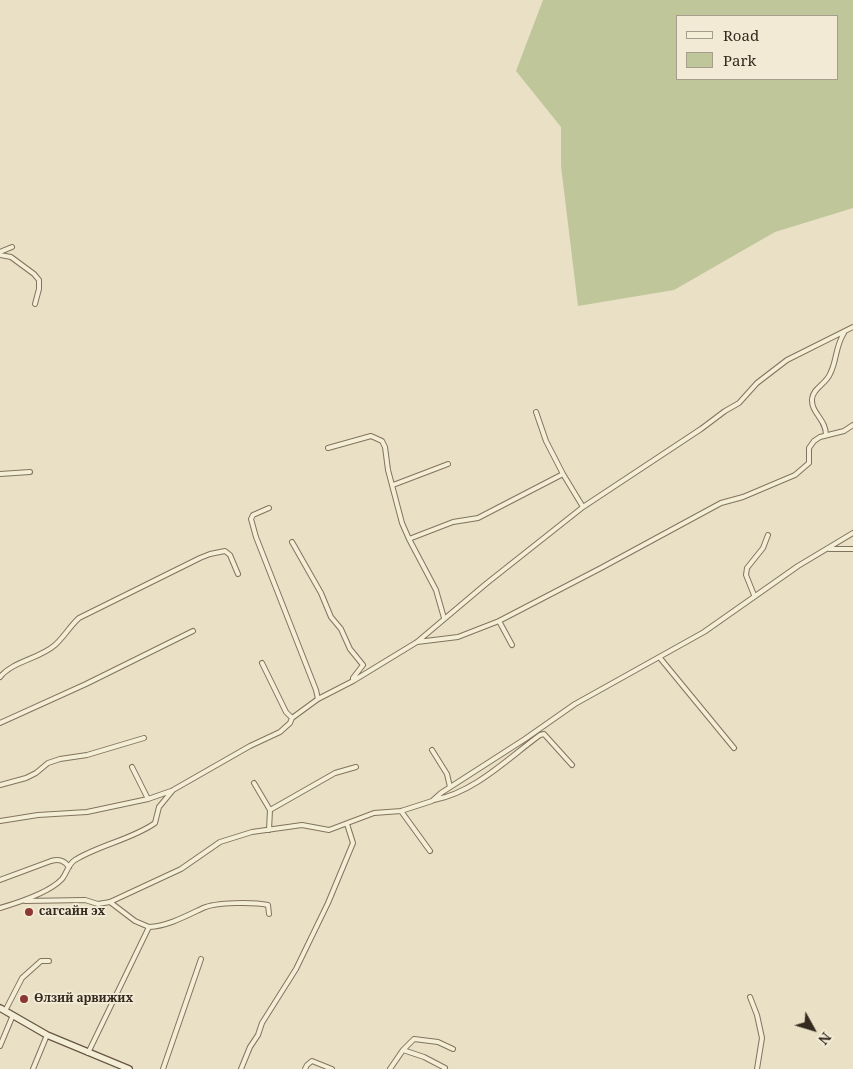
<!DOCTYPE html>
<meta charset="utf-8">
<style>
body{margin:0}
#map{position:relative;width:853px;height:1069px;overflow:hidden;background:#e9e0c5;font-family:"Noto Serif",serif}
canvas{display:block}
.legend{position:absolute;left:676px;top:15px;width:162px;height:65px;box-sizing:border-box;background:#f2ead4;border:1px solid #a69d8c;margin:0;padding:6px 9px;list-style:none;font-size:15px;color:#342a1f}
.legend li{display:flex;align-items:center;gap:10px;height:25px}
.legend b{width:25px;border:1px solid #a69d8c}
.north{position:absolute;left:788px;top:1004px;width:50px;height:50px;-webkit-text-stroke:4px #f2ead4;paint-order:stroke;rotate:129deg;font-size:14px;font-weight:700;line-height:20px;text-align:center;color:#342a1f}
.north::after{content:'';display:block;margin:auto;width:18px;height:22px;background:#342a1f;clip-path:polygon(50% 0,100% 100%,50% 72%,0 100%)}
</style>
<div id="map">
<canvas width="853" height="1069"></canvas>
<ul class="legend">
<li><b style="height:6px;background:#f5eed7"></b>Road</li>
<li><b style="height:14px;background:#bfc69a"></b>Park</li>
</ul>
<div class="north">N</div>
</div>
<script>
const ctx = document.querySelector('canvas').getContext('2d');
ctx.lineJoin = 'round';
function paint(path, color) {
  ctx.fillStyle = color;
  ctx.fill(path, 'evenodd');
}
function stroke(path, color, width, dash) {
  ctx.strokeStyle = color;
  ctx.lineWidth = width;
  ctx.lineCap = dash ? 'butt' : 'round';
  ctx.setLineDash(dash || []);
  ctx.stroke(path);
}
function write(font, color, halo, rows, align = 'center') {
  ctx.font = font + ' "Noto Serif",serif';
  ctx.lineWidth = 4;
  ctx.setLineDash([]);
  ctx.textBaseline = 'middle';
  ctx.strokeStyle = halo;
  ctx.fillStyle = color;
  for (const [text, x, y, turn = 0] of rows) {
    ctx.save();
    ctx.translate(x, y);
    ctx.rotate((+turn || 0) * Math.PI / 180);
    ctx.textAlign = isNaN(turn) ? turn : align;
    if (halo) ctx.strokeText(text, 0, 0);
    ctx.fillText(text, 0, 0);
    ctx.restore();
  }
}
paint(new Path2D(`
 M543,0H853V208L775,232L674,290L578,306L561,166V127L516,71ZM677,16H837V79H677Z`), '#bfc69a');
const minor = new Path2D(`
 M0,252L12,247
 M0,255L11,257L34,274L39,280V289L35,304
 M536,412L546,441L563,474
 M826,435C826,419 811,413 812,399C813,388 826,384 830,374C837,361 835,347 844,333
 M328,448L371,436L382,441L385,447L388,470L402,523L409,539L436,590L444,618
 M0,474L30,472
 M393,485L448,464
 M269,508L253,515L251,519L256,537L316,690L318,699
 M409,539L453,522L478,518L563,474L583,507
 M292,542L321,593L331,617L341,629L350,649L363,665L353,678V681
 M829,549H853
 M754,595L746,575L747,568L763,548L768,535
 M499,621L512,645
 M417,642L458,637L499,621L601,568L721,503L743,497L795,475L809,463V448L814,441L820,437L844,431L853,425
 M660,658L734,748
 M262,663L286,712L292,718
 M0,677C13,661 39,659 55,645C64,637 70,626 79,618L200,558L210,554L225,551L230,555L238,574
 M0,723L86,684L193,631
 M432,750L447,774L450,787
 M132,767L148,799
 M254,783L270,810L269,830
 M0,785L26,778L36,773L48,763L60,759L87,755L144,738
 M434,800C475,792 507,759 540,735L544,734L572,765
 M270,810L335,773L356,767
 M401,811L430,851
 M0,821L38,815L87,812L148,799L171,791
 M0,880L51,861C59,859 64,860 69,867
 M25,901L85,900L98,904L110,902L181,869L220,842L252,832L302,825L329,830L374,813L401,811L432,801L441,793L525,739L575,704L704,632L798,566L853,533
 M0,908C17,903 50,892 62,879C67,873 68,864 75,860C99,845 133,839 155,823L159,807L173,790L250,746L280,732L290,723L292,718L318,699L353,681L417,642L487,583L583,507L701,429L725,411L739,403L757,383L787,360L853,327
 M149,927C168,926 186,916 203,908C216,902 254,902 268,905L269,914
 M750,997L757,1015L762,1038L757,1069
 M5,1011L22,978L41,961H49
 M0,1046L13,1015
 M403,1050L424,1057L445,1068
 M88,1053L149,927L135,921L110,902
 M33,1069L47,1035
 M163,1069L201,959
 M241,1069L250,1047L258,1035L262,1023L296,969L328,903L353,843L347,824
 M305,1069L307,1065L312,1061L332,1069
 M390,1069L403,1050L414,1039L438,1042L453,1049`);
const secondary = new Path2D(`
 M0,1008L47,1035L129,1069`);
stroke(minor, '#82735d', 6);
stroke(secondary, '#645440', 8);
stroke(minor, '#f5eed7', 4);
stroke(secondary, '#f5eed7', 5.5);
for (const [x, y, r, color] of [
 [29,912,5,"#8b3733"],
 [24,999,5,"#8b3733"]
]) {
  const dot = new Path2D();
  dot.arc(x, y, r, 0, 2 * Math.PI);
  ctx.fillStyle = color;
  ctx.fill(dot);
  stroke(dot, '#f2ead4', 2);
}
write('bold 12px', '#342a1f', '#f2ead4', [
 ["сагсайн эх",39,912],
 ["Өлзий арвижих",34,999]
], 'left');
</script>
